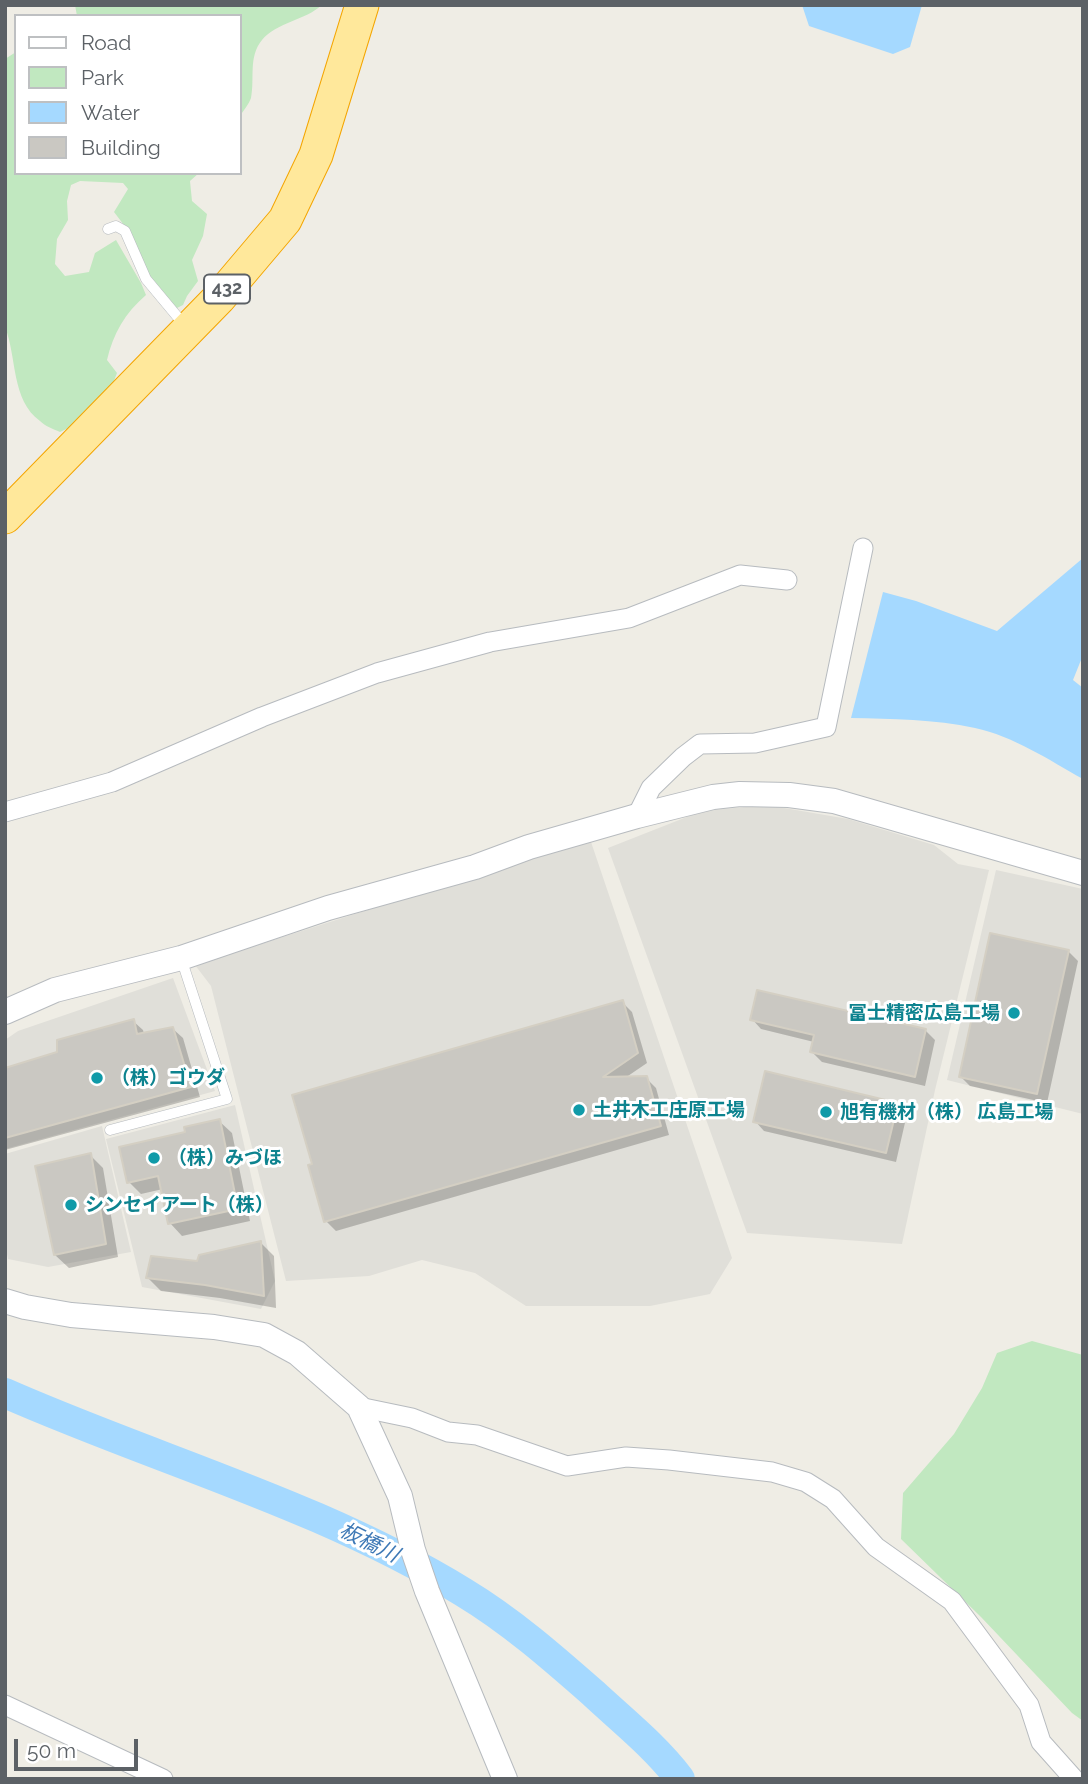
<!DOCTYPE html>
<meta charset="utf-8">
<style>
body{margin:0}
#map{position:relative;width:1088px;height:1784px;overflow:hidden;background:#efede5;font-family:Raleway,sans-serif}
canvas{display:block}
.frame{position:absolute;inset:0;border:7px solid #5c6166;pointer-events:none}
.legend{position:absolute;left:14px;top:14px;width:228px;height:161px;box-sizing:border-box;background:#fff;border:2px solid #bec0c2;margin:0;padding:9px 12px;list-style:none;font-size:21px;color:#5c6166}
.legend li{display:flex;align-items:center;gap:14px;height:35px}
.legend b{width:35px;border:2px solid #bec0c2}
.scale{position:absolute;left:14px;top:1739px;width:124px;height:32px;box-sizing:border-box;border:4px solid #5c6166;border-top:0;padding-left:9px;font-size:21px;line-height:24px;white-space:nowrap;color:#5c6166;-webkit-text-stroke:5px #fff;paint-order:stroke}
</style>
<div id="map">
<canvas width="1088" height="1784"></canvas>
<div class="frame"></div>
<ul class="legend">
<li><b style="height:9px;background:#fff"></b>Road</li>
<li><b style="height:19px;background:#c1e8c0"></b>Park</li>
<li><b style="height:19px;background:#a5d9ff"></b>Water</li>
<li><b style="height:19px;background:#cac8c2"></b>Building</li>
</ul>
<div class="scale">50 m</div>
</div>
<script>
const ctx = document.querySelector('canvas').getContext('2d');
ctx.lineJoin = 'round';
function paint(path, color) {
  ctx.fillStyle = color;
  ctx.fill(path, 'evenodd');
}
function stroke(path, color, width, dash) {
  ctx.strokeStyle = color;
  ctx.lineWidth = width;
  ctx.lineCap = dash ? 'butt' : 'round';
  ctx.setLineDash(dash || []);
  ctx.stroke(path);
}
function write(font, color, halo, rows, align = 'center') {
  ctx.font = font + ' Raleway,"Noto Sans JP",sans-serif';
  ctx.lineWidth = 6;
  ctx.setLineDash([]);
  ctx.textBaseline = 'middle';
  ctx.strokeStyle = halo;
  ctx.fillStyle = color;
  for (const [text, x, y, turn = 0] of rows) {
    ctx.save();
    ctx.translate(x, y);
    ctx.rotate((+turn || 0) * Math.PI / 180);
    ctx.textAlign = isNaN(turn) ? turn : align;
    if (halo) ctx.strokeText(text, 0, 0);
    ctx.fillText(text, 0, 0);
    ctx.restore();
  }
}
paint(new Path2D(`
 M767,805L848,819L934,845L958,864L989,870L935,1090L902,1244L747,1233L608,848L702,811Z
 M590,839L732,1258L710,1294L650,1306H526L475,1273L422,1260L369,1276L286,1281L211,986L195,965Z
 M996,870L1083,889V1114L947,1080Z
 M173,978L215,1091L5,1149V1040L18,1031Z
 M235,1105L275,1281L261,1309L142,1287L106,1139Z
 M102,1126L131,1252L48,1267L8,1259L5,1244V1154Z`), '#e0dfd9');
paint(new Path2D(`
 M75,5H322C304,21 277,22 262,40C248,57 255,78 251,98C249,104 243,111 240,116V16H77Z
 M16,52V173H199L190,181L192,201L207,214L203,236L192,260L198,281L187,296L183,305L175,309L155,287L141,262L130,233L114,212L128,189L123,183L80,181L71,185L67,201L68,220L57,239L55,264L65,276L89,272L95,253L116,240L141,283L146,295C125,313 113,334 107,360L117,373L107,399L79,423L60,432C53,429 45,426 40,421C11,400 17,357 5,327V59Z
 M1032,1341L1083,1355V1721L1072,1713L981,1617L901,1539L903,1493L954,1434L982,1388L997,1353Z`), '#c1e8c0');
paint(new Path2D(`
 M802,5H922L910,47L893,54L809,26Z
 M1083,558V655L1073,680L1083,688V779C1049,760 1013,736 975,728C934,719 892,719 851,718L883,592L916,601L997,631Z`), '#a5d9ff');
paint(new Path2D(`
 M1068,951L1078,961L1047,1103L970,1086L961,1077Z
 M622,1002L632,1012L647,1063L625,1078H646L656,1088L669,1135L336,1231L326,1221Z
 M752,1019L926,1031L935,1040L925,1086L822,1062L812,1052L814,1042L761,1029Z
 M133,1021L143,1030L144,1034L173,1029L183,1038L200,1097L5,1150V1070L59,1054Z
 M898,1104L907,1114L896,1162L764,1131L755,1121Z
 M219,1121L232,1133L250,1221L182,1236L170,1223L163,1189L141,1194L129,1182L188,1134Z
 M90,1155L103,1168L118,1257L69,1268L55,1255Z
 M261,1243L274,1256L276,1308L220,1298L161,1291L148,1278Z`), '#0003');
stroke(new Path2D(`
 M5,1393C157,1460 321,1505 463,1592C511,1621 552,1657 593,1693C623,1721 655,1746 680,1779`), '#a5d9ff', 30);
const building = new Path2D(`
 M990,933L1069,950L1037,1094L959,1077Z
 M757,990L926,1029L915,1077L810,1052L814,1035L750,1020Z
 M623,1000L638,1053L603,1077L647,1076L661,1126L324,1222L308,1165L312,1164L292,1095Z
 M134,1019L137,1034L173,1027L191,1087L5,1138V1068L57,1052V1040Z
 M765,1071L898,1103L886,1153L753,1122Z
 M220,1119L238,1209L168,1224L158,1176L127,1183L119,1147L185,1132L184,1127Z
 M91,1153L106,1244L54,1255L35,1166Z
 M261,1241L264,1296L205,1285L146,1278L151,1256L197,1261L199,1255Z`);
paint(building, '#cac8c2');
stroke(building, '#d4cfc3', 2);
const service = new Path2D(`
 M108,229L116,226L125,231L146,279L186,327
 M110,1130L227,1099L181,958`);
const minor = new Path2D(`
 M5,812L112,782L262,717L377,673L490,642L629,618L740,575L787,580
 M637,816L651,788L683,757L700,744L755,743L826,727L863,548
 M359,1407L412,1418L448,1432L477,1435L567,1466L626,1457L669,1460L772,1472L806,1482L833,1499L876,1547L952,1601L1029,1705L1041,1742L1074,1779
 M5,1705L163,1779`);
const tertiary = new Path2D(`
 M5,1012L55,990L181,958L328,908L475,867L529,847L637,816L713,797L740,794L789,795L834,801L1083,873
 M5,1301L25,1307L71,1315L214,1327L264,1335L297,1353L359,1407L400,1496L413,1550L427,1591L505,1779`);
const trunk = new Path2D(`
 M5,517L219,298L285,220L316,155L362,5`);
stroke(service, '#b7bbbf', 11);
stroke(minor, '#b7bbbf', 21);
stroke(tertiary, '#b7bbbf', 26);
stroke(trunk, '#f4a500', 35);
stroke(service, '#fff', 10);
stroke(minor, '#fff', 19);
stroke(tertiary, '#fff', 24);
stroke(trunk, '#ffe89b', 33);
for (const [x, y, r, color] of [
 [1014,1013,7,"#0f9aa8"],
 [97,1078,7,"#0f9aa8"],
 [579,1110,7,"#0f9aa8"],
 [826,1112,7,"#0f9aa8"],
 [154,1158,7,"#0f9aa8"],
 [71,1205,7,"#0f9aa8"]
]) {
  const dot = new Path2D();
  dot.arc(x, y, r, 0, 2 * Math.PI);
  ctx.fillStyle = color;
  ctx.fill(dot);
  stroke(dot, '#fff', 2.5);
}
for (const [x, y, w] of [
 [227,289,46]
]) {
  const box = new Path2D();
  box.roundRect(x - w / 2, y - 14.5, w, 29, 5);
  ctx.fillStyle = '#fff';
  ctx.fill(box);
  stroke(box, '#5c6166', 2);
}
write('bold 18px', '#5c6166', null, [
 ["432",227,289]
]);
write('bold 19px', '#0d838f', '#fff', [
 ["冨士精密広島工場",1000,1013,"right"],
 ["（株）ゴウダ",111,1078],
 ["土井木工庄原工場",593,1110],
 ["旭有機材（株） 広島工場",840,1112],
 ["（株）みづほ",168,1158],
 ["シンセイアート（株）",85,1205]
], 'left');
write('italic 21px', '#3e79b6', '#fff', [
 ["板橋川",369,1543,26]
]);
</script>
